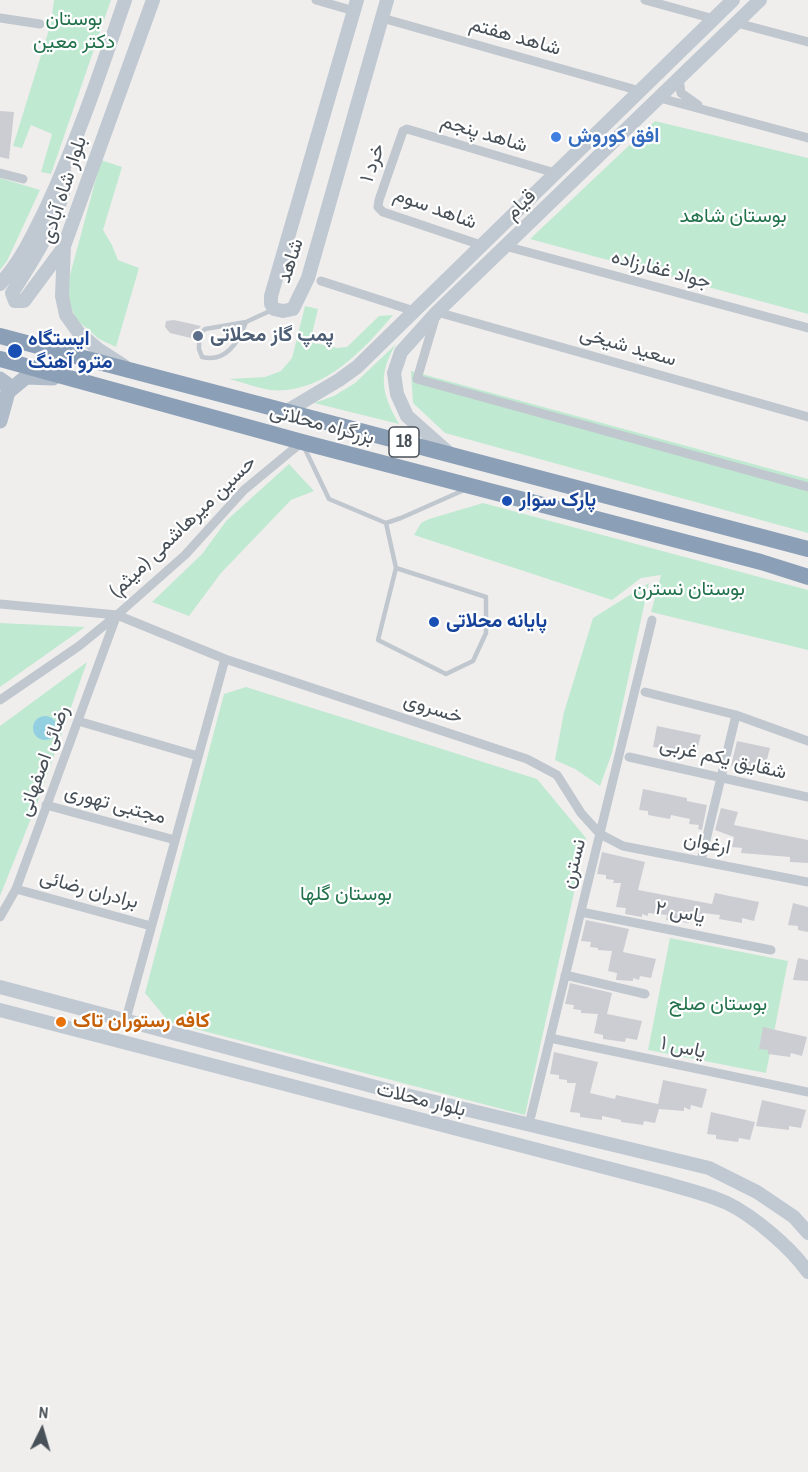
<!DOCTYPE html>
<meta charset="utf-8">
<style>
body{margin:0}
#map{position:relative;width:808px;height:1472px;overflow:hidden;background:#f0eeed;font-family:"Archivo Narrow",sans-serif}
canvas{display:block}
.north{position:absolute;left:12px;top:1400px;width:60px;height:60px;-webkit-text-stroke:4px #fff;paint-order:stroke;rotate:5deg;font-size:16px;font-weight:700;line-height:24px;text-align:center;color:#485058}
.north::after{content:'';display:block;margin:auto;width:21px;height:27px;background:#485058;clip-path:polygon(50% 0,100% 100%,50% 72%,0 100%)}
</style>
<div id="map">
<canvas width="808" height="1472"></canvas>
<div class="north">N</div>
</div>
<script>
const ctx = document.querySelector('canvas').getContext('2d');
ctx.lineJoin = 'round';
function paint(path, color) {
  ctx.fillStyle = color;
  ctx.fill(path, 'evenodd');
}
function stroke(path, color, width, dash) {
  ctx.strokeStyle = color;
  ctx.lineWidth = width;
  ctx.lineCap = dash ? 'butt' : 'round';
  ctx.setLineDash(dash || []);
  ctx.stroke(path);
}
function write(font, color, halo, rows, align = 'center') {
  ctx.font = font + ' "Archivo Narrow",Vazirmatn,sans-serif';
  ctx.lineWidth = 4.5;
  ctx.setLineDash([]);
  ctx.textBaseline = 'middle';
  ctx.strokeStyle = halo;
  ctx.fillStyle = color;
  for (const [text, x, y, turn = 0] of rows) {
    ctx.save();
    ctx.translate(x, y);
    ctx.rotate((+turn || 0) * Math.PI / 180);
    ctx.textAlign = isNaN(turn) ? turn : align;
    if (halo) ctx.strokeText(text, 0, 0);
    ctx.fillText(text, 0, 0);
    ctx.restore();
  }
}
paint(new Path2D(`
 M54,0H111L51,174L41,172L52,134L31,125L22,148L13,146L51,23Z
 M655,121L808,158V314L530,239Z
 M101,160L122,167L103,230L112,245L118,260L139,268L116,347L99,339L77,320L67,299L70,275Z
 M0,178L40,190L7,261L0,270Z
 M305,306L318,309L310,342L337,348L347,347L379,316L393,315C363,351 322,395 270,390C257,388 242,382 229,379L265,377L281,371L292,358Z
 M396,344C377,376 382,394 399,424L314,403L334,396L355,383Z
 M411,371L808,479V533L445,433L413,403Z
 M289,464L314,491L291,500L221,573L189,616L152,602L202,554L227,520Z
 M483,503L808,590V650L651,612L661,575L641,578L612,600L414,535L421,523L429,519Z
 M649,583L612,753L600,786L575,769L555,760L564,712L593,618Z
 M0,623L85,627L0,687Z
 M87,662L38,801L0,896V726Z
 M246,687L537,779L586,838L525,1115L169,1022L145,993L224,694Z
 M670,938L788,961L766,1073L648,1050Z`), '#c0e9d1');
paint(new Path2D(`
 M33 728a12 12 0 1 1 24 0a12 12 0 1 1-24 0Z`), '#92d0e1');
paint(new Path2D(`
 M0,111L14,112L9,159L0,157Z
 M174,320L201,326L195,333V339L170,333L165,327L166,321Z
 M657,726L701,735L696,754L685,751L684,755L662,752V748L653,747Z
 M737,741L770,748L765,767L754,765L753,769L731,766Z
 M643,789L687,798V801L707,805L702,830L698,829L699,825L689,824L690,819L671,815L670,819L648,815V811L639,810Z
 M721,808L738,812L734,825L808,840V863L790,862V857L741,853L742,848L732,847L734,837L715,830Z
 M602,852L645,862L638,890L712,904L715,893L759,902L754,921L742,918V923L719,919L720,915L703,913L701,921L689,919V923L666,920L667,915L648,913V916L642,914V917L625,914L626,908L616,907L621,883H613L614,880L606,879V875L597,874Z
 M793,903L808,907V932L798,930V926L788,925Z
 M586,920L629,929L623,952L656,959L651,978L640,976L639,980L633,978V981L616,980L617,973L608,971L612,951L598,950V948L590,947L591,942L581,941Z
 M798,958L808,960V981L793,980Z
 M570,983L612,993L607,1014L642,1021L637,1040L626,1038L625,1042L603,1039V1035L594,1033L598,1014L581,1013V1010L573,1009L574,1005L565,1004Z
 M763,1027L807,1037L802,1056L791,1053L790,1057L768,1054V1050L759,1049Z
 M554,1052L598,1062L590,1093L615,1099L616,1095L658,1104L663,1080L707,1089L702,1108L691,1105L690,1110L684,1107V1111L659,1109L655,1123L644,1121L643,1125L621,1122V1120L602,1116V1120L580,1117V1113L570,1112L576,1083H567V1080L559,1079V1075L550,1074Z
 M762,1100L806,1110L801,1128L789,1126V1130L756,1126Z
 M711,1112L755,1122L750,1140L739,1138L738,1142L716,1139V1135L707,1134Z`), '#cccdd2');
stroke(new Path2D(`
 M246,322C239,341 226,363 202,357L199,349V335L205,329L246,322L272,310
 M304,447L329,499L386,523L401,518L464,490
 M386,523L396,568L378,640L446,674L473,661L486,633V597L396,568`), '#c0c7ce', 4.5);
stroke(new Path2D(`
 M316,0L354,11
 M645,0L714,19
 M0,18L40,24
 M382,18L640,91
 M737,23L808,42
 M679,79L681,93L698,105
 M660,98L808,138
 M0,173L23,179
 M481,245L383,212L378,207L379,200L403,131L407,129L555,173
 M505,246L808,328
 M321,281L414,311
 M808,417L437,312L417,379L808,487
 M0,604L117,615L225,659L527,759L557,775L581,813L600,834L623,846L808,882
 M645,692L736,715L808,741
 M0,700L79,646L117,615L185,555L244,490L302,442
 M78,721L198,756
 M629,757L808,797
 M46,805L175,840
 M701,861L736,715
 M16,889L151,926
 M581,912L771,950
 M0,917L16,889L116,617
 M565,975L645,994
 M126,1019L225,659
 M550,1038L808,1092
 M531,1116L652,620`), '#c0c7ce', 9);
stroke(new Path2D(`
 M357,0L271,296V304L274,309L283,311L293,309L308,278L387,0
 M64,247L24,301H15L12,293C37,254 58,222 67,176
 M0,284C21,261 33,235 47,206C78,139 101,70 125,0
 M124,366L99,350L79,333L66,315L62,296L64,246L153,0
 M287,411L339,380L357,367L733,0
 M451,455L407,416L397,394L394,373L401,352L437,312L760,0
 M0,987L402,1094L709,1168L757,1192L794,1217L808,1233
 M0,1010L665,1183C685,1189 708,1194 727,1203C754,1216 791,1248 808,1272`), '#c0c9d2', 14);
stroke(new Path2D(`
 M0,379L7,384L8,392L0,421
 M8,392L26,377L53,378`), '#b0bcc9', 15);
stroke(new Path2D(`
 M0,336L808,549
 M0,359L302,442L761,562L808,577`), '#8b9fb7', 16);
for (const [x, y, r, color] of [
 [556,137,6,"#3f7fe0"],
 [198,336,6,"#5c6f8a"],
 [15,351,8,"#1a4fb4"],
 [507,501,6,"#1a4fb4"],
 [434,622,6,"#1a4fb4"],
 [61,1022,6,"#e8710a"]
]) {
  const dot = new Path2D();
  dot.arc(x, y, r, 0, 2 * Math.PI);
  ctx.fillStyle = color;
  ctx.fill(dot);
  stroke(dot, '#fff', 2);
}
for (const [x, y, w] of [
 [404,442,30]
]) {
  const box = new Path2D();
  box.roundRect(x - w / 2, y - 15, w, 30, 4.5);
  ctx.fillStyle = '#fff';
  ctx.fill(box);
  stroke(box, '#485058', 1.5);
}
write('bold 18px', '#485058', null, [
 ["18",404,442]
]);
write('20px', '#21714a', '#fff', [
 ["بوستان",74,20],
 ["دکتر معین",74,43],
 ["بوستان شاهد",733,217],
 ["بوستان نسترن",689,590],
 ["بوستان گلها",346,895],
 ["بوستان صلح",718,1005]
]);
write('20px', '#485058', '#fff', [
 ["شاهد هفتم",515,37,16],
 ["شاهد پنجم",484,134,17],
 ["خرد ۱",373,163,-71],
 ["بلوار شاه آبادی",64,190,-72],
 ["قیام",521,205,-44],
 ["شاهد سوم",435,209,20],
 ["شاهد",291,261,-72],
 ["جواد غفارزاده",661,270,15],
 ["سعید شیخی",628,347,16],
 ["بزرگراه محلاتی",322,425,15],
 ["حسین میرهاشمی (میثم)",183,527,-44],
 ["خسروی",433,709,18],
 ["شقایق یکم غربی",723,759,13],
 ["رضائی اصفهانی",44,761,-70],
 ["مجتبی تهوری",115,805,15],
 ["ارغوان",707,844,11],
 ["نسترن",574,864,-76],
 ["برادران رضائی",89,890,15],
 ["یاس ۲",680,913,11],
 ["یاس ۱",683,1048,12],
 ["بلوار محلات",421,1100,14]
]);
write('bold 20px', '#366cbe', '#fff', [
 ["افق کوروش",568,137]
], 'left');
write('bold 20px', '#4e5e75', '#fff', [
 ["پمپ گاز محلاتی",210,336]
], 'left');
write('bold 20px', '#164399', '#fff', [
 ["ایستگاه",28,340],
 ["مترو آهنگ",28,363],
 ["پارک سوار",519,501],
 ["پایانه محلاتی",446,622]
], 'left');
write('bold 20px', '#c56008', '#fff', [
 ["کافه رستوران تاک",73,1022]
], 'left');
</script>
